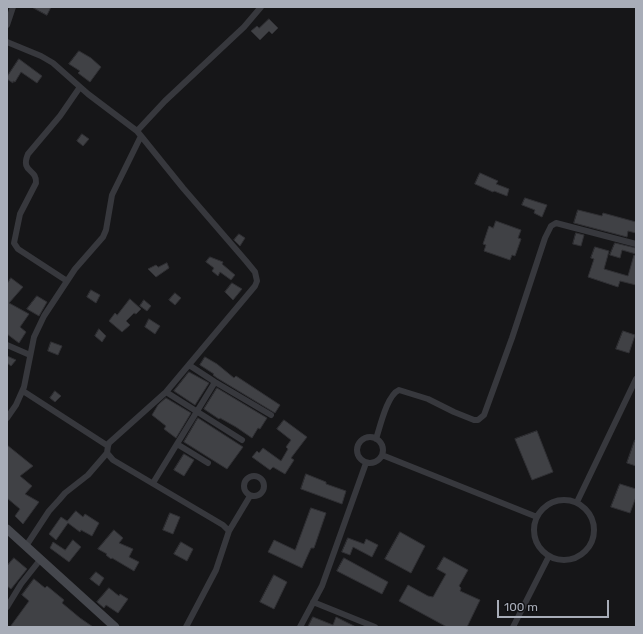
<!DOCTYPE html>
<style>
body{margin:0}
#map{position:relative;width:643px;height:634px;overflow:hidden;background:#161618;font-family:Rubik,sans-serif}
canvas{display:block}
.frame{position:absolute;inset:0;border:8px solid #a8adb8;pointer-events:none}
.scale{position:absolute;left:497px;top:600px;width:112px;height:18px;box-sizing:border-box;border:2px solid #a8adb8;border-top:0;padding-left:5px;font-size:12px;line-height:14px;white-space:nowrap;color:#a8adb8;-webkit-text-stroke:3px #111113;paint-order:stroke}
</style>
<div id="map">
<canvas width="643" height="634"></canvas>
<div class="frame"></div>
<div class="scale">100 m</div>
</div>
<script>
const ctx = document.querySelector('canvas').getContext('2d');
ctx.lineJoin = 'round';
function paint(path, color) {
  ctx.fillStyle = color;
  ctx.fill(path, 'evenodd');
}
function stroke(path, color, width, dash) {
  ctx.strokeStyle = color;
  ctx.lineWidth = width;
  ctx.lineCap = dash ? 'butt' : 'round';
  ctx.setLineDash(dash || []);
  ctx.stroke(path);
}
const building = new Path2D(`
 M32,7H51L47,15Z
 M269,19L278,28L272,34L269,31L260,40L251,31L257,26L259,28Z
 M79,51L91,58L101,67L90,82L78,73L80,71L69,64Z
 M19,59L42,76L37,83L21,72L15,82L13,81V83L7,79V77Z
 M82,134L89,139L83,146L77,141Z
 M480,173L498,181L496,184L509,189L507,196L494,191L493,192L475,184Z
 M525,198L547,205L542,217L534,213L535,210L522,205Z
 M578,210L602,216L603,213L636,222V233L628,231L627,237L574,223Z
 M496,221L521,230L518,238L521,239L515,256L512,255L510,260L484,251L486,245L483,244L489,226L493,228Z
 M576,233L584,235L581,246L573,244Z
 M239,234L245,238L240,246L234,240Z
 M615,243L636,248V254L622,250L620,258L610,255Z
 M595,247L609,251L604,269L628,276L634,255L636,256V285L620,281L618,287L588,277L594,259L591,258Z
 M210,257L223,262L222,264L235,275L231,280L220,272L218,276L212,271L214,268L206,262Z
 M167,263L169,268L156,277L148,269L156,265L158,267Z
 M11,278L23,287L9,303L29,314L20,327L26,332L19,343L7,334V284Z
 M232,283L242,289L233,300L225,292Z
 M91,290L100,295L96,303L87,297Z
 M175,293L181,298L175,305L169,300Z
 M37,296L47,302L39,316L27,309Z
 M130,299L141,309L136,314L134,313L126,321L130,325L122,332L109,321L115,313L117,315Z
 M144,300L151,306L147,311L140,306Z
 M149,319L160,326L155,334L145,327Z
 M99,329L106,336L102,342L95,336Z
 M623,331L635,335L629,353L616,349Z
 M51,342L62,346L58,355L48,351Z
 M7,356L16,360L11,366L7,363Z
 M205,357L217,364L234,378L236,376L280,405L275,413L217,378L213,375L214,374L200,365Z
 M189,372L209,383L195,405L174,391Z
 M217,388L267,418L260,429L258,428L252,438L236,427L220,418L219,419L204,409Z
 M55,391L61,396L55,402L50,398Z
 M166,398L191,413L176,438L164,429L166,426L152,415L158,405Z
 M198,418L243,447L227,469L184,442Z
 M284,420L307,437L291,458L294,460L285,474L273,467L270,470L252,457L257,451L259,453L263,448L281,461L288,449L286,447L291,440L277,429Z
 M537,431L553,472L532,480L515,439Z
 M635,440H636V466L627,463Z
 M7,445L33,466L20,476L32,486L25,494L39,502L23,524L15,516L20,509L7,498Z
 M184,454L194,460L184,476L174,470Z
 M306,474L326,482V484L346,491L342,504L301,489Z
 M620,484L636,489V497L630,513L611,507Z
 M311,508L326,513L314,548H311L302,568L268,552L274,540L295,550Z
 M76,511L83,517L85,514L99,523L92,536L81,530L80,532L68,523L56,540L49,534L61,517L67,521Z
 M170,513L180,517L173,534L163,530Z
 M114,530L123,538L119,543L133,549L129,557L139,562L134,571L112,558L111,559L106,555L107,554L98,549Z
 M400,532L425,546L411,573L385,559Z
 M348,538L364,544L366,539L378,545L372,557L353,547L350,555L342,552Z
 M73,540L81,547L69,562L50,548L53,542L65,550Z
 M181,542L193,549L187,561L174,554Z
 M444,557L468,570L459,586L461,588L460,591L480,600L467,627H447L399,601L408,585L428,596L433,597L446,574L437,569Z
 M14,558L27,569L11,589L7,586V566Z
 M344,558L388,582L382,594L337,571Z
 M96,572L104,578L99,586L90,579Z
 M274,575L287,582L274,609L260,602Z
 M34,579L45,588L47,586L64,600L62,603L80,618L93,627H10L29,601L22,595Z
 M109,588L119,596L120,594L128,599L118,613L106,605L104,608L97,602Z
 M313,617L333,625L336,617L356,627H308Z`);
paint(building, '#404145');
stroke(building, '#303034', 1);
stroke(new Path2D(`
 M7,25L13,7
 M7,42L41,56L53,63L88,94L137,131L183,188L246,261L255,272L257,281L255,286L166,392L109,443L108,446L107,453L88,475L65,493L59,500L49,511L26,546
 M137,131L165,101L244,27L261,7
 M67,281L18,249L14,243L20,214L36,183C37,168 20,173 28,154L60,116L80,87
 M7,345L30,355
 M189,365L215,382L271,415
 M23,391L108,446
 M166,392L242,440
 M7,418L16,405L24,387L34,337L44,316L75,269L103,237L106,230L112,195L141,136
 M357 450a13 13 0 1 1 26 0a13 13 0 1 1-26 0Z
 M376,439C380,427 387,395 399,390L428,399L454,412L474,420H478L484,415L512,338L545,238L551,226L556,223L636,244
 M177,444L208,463
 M107,453L113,460L223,525L229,531L216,570L186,627
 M382,455L537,517
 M244 486a10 10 0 1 1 20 0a10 10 0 1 1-20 0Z
 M153,483L215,382
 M534 530a30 30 0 1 1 60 0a30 30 0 1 1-60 0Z
 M577,502L636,379
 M229,531L250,496
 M313,602L375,627
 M7,607L21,584L40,560
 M300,627L322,586L366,463
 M513,627L549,556`), '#37383d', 6);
stroke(new Path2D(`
 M7,529L115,627`), '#45474d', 9);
</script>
